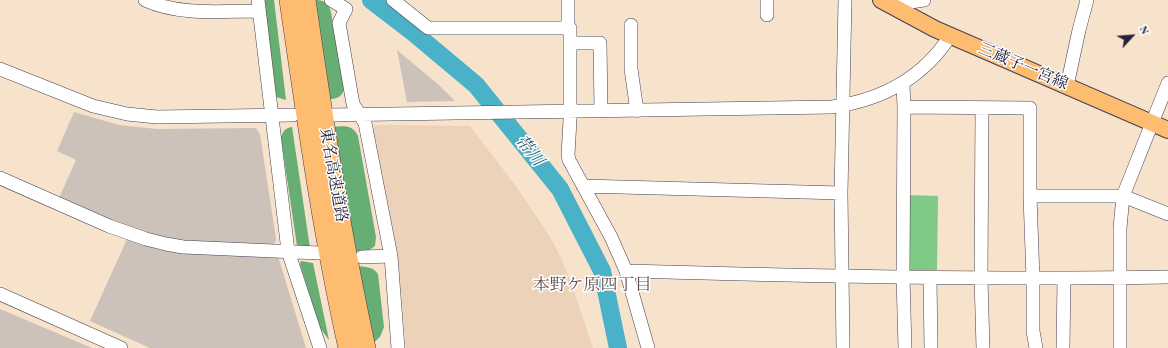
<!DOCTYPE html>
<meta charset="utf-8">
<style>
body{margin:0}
#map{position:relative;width:1168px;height:348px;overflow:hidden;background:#f7e2cc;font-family:"Old Standard TT",serif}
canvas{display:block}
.north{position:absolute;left:1112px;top:16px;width:40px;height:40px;-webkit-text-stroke:3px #fff;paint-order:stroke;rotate:64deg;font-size:11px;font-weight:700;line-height:16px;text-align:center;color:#22223b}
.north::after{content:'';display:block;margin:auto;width:14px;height:18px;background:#22223b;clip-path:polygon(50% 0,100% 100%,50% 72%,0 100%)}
</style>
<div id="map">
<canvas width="1168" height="348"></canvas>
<div class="north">N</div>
</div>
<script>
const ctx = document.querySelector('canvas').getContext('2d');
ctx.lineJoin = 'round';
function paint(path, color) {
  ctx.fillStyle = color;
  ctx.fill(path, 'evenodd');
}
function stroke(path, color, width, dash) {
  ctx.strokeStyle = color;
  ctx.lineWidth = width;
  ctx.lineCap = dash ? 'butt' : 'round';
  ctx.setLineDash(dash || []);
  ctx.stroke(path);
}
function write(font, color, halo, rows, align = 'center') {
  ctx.font = font + ' "Old Standard TT","Noto Serif JP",serif';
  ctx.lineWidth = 3;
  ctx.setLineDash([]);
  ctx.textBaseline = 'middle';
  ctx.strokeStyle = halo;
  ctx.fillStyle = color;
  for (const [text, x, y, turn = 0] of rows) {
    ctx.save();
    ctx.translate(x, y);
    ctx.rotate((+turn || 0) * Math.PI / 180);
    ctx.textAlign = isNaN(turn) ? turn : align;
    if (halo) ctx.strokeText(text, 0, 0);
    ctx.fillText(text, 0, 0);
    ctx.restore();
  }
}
paint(new Path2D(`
 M376,125L470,126L515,185L549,235L559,254L569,277L593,348H406L399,268L373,129Z`), '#ebd2b9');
paint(new Path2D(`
 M397,50L439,85L455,101L407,102Z
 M74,112L119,125L157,129L256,128L260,134L276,239L275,243L272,246L180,240L157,236L122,226L59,198L76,160L57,151Z
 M130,238L278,256L306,348H150L90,321L127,239Z
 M0,309L92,348H0Z`), '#cdc2b9');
paint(new Path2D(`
 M908,195L938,196L937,270H907Z`), '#7fca87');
paint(new Path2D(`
 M262,0H274L286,100L276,97Z
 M314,0C324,0 328,2 331,12L344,90C341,98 336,99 328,99Z
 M292,127L310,248L297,246L281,138C282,132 285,128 292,127Z
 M332,127C343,126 353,124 358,136L376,237L375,246L368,251H353Z
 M301,261L313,263L329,340L320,328L300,264Z
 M355,266C364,267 373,266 378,274L384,327L380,337L371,345Z`), '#67ae74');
stroke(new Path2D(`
 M371,0L414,33L476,85L560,189L602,271L618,348`), '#49b2c8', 18);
const minor = new Path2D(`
 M145,0C181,16 220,11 259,11
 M258,0L288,251L320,348
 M331,0L346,9L339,23L353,104L365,123L391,256L398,348
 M393,0L428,28H570V120L568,155L569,160L611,237L626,271L648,348
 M890,5L924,0
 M767,15V0
 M631,25V69L637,111
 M568,28V0
 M570,43H600L601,111
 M0,69L93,106L127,114L157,117L293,115
 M903,84L904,107L903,277L905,348
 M1067,86L1079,30L1087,0
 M904,107L1030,108V196H1123L1168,214
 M982,108L981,278L983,348
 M330,115L832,107C881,100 923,78 950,36
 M0,178L109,226L146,239L166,244L183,247L319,253
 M583,186L841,193
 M1030,196L1033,279V331L1036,348
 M362,257L391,256
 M626,271C807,276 987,280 1168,277
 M930,278L931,348
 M0,294L121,348
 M843,348L841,193L845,0
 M1063,348L1064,279
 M1120,348V228L1123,196L1168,83`);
const major = new Path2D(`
 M881,0L935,29L1168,130`);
const highway = new Path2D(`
 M289,0C306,116 322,233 348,348
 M306,0C323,117 341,233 366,348`);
stroke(minor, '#423f51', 14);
stroke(major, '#423f51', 18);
stroke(highway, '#423f51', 20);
stroke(minor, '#fff', 13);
stroke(major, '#fdbc70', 16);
stroke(highway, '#fdbc70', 19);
write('16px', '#22223b', '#fff', [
 ["三蔵子一宮線",1023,67,23],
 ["東名高速道路",333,175,80]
]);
write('italic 17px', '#34637a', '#fff', [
 ["帯川",529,151,51]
]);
write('17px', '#644a4d', '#fff', [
 ["本野ケ原四丁目",592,286]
]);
</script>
